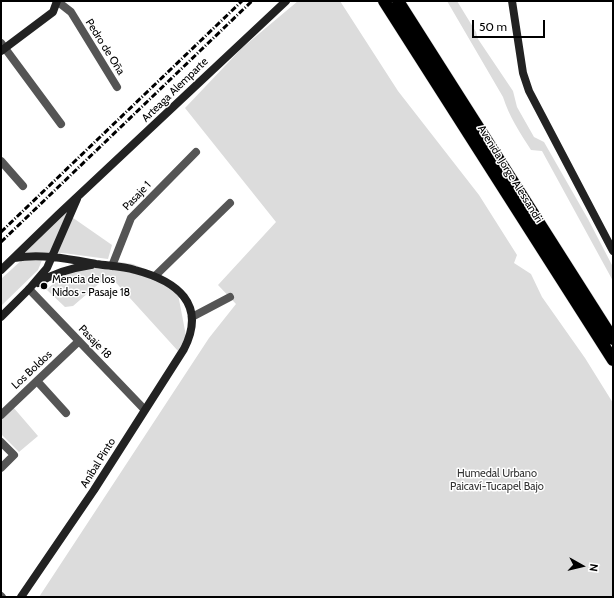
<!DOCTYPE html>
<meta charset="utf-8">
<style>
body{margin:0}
#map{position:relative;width:614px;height:598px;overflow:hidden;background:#fff;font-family:Cabin,sans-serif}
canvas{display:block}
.frame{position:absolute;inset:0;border:2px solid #000;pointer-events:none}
.north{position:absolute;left:562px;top:546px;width:40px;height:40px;-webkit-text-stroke:3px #fff;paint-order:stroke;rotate:98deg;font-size:11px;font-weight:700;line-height:16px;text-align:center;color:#000}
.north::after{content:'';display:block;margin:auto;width:14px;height:18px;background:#000;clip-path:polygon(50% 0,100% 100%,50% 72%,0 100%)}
.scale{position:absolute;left:472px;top:20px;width:73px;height:18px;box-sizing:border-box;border:2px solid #000;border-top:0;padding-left:5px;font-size:12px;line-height:14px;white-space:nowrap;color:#000;-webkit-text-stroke:3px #fff;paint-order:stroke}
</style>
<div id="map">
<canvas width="614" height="598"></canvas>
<div class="frame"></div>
<div class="north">N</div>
<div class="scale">50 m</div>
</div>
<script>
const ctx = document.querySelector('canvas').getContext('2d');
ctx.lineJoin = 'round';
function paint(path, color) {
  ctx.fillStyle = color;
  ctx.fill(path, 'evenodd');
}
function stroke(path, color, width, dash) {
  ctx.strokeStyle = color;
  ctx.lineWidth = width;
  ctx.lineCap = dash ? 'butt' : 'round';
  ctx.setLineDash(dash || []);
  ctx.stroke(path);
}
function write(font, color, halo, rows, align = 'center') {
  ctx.font = font + ' Cabin,sans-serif';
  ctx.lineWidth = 3;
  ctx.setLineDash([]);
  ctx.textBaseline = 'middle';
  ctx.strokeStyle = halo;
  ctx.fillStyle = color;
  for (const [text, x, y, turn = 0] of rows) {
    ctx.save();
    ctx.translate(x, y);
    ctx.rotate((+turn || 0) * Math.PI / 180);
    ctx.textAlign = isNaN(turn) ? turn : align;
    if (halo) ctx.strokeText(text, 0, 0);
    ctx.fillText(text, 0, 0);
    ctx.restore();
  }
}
paint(new Path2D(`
 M298,1H340L398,91L479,195L517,255L514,263L531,274L542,297L585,358L613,403V597H39L209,338L236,304L218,285L276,222L185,108L242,48Z
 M447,1H457L476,32L478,39L513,91L517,107L534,137L544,142L588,219L613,267V281L542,151L531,150C520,133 509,116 503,97Z
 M66,213L112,245L108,259L63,253L25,252Z
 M24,258L42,260L38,270L1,306V279Z
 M113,261L133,264L162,276L178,294L186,336L178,351L109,275L73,306L65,307L47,290C62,272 90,266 113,261Z
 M13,407L38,436L19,452L1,434V420Z`), '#dcdcdc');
const highway = new Path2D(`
 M384,1L613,360
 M398,1L613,339`);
stroke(highway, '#dbdbdb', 13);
stroke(new Path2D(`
 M57,1L71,12L117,87
 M1,43L61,124
 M1,161L23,186
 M112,266L131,218L196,152
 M155,276L230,203
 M29,289L144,409
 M192,317L230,297
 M37,381L66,413
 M1,415L79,341
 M1,442L14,455L1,468
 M1,596L2,597`), '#555', 8);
stroke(new Path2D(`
 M512,1L523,73L529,91L613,251
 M1,51L53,12L57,1
 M14,258C41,253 69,259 96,264C109,266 122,266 135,270C177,281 207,304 184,349L94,490L21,597
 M1,270L59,214L286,1
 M38,283C54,273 71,268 91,265
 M1,317L29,289L47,268L77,199`), '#222', 8);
stroke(highway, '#000', 12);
stroke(new Path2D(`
 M1,232L242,1
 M1,242L252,1`), '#000', 3, [6, 2, 1, 2]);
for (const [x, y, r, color] of [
 [44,286,4,"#000"]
]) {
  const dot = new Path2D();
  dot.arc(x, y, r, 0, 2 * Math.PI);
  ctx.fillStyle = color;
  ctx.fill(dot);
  stroke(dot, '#fff', 1.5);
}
write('11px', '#000', '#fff', [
 ["Pedro de Oña",105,47,58],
 ["Arteaga Alemparte",175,90,-44],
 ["Avenida Jorge Alessandri",510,174,58],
 ["Pasaje 1",137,196,-47],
 ["Pasaje 18",95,342,46],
 ["Los Boldos",32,370,-43],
 ["Aníbal Pinto",98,463,-58]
]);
write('11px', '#000', '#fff', [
 ["Mencia de los",52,280],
 ["Nidos - Pasaje 18",52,293]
], 'left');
write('11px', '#333', '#fff', [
 ["Humedal Urbano",497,474],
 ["Paicaví-Tucapel Bajo",497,487]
]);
</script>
